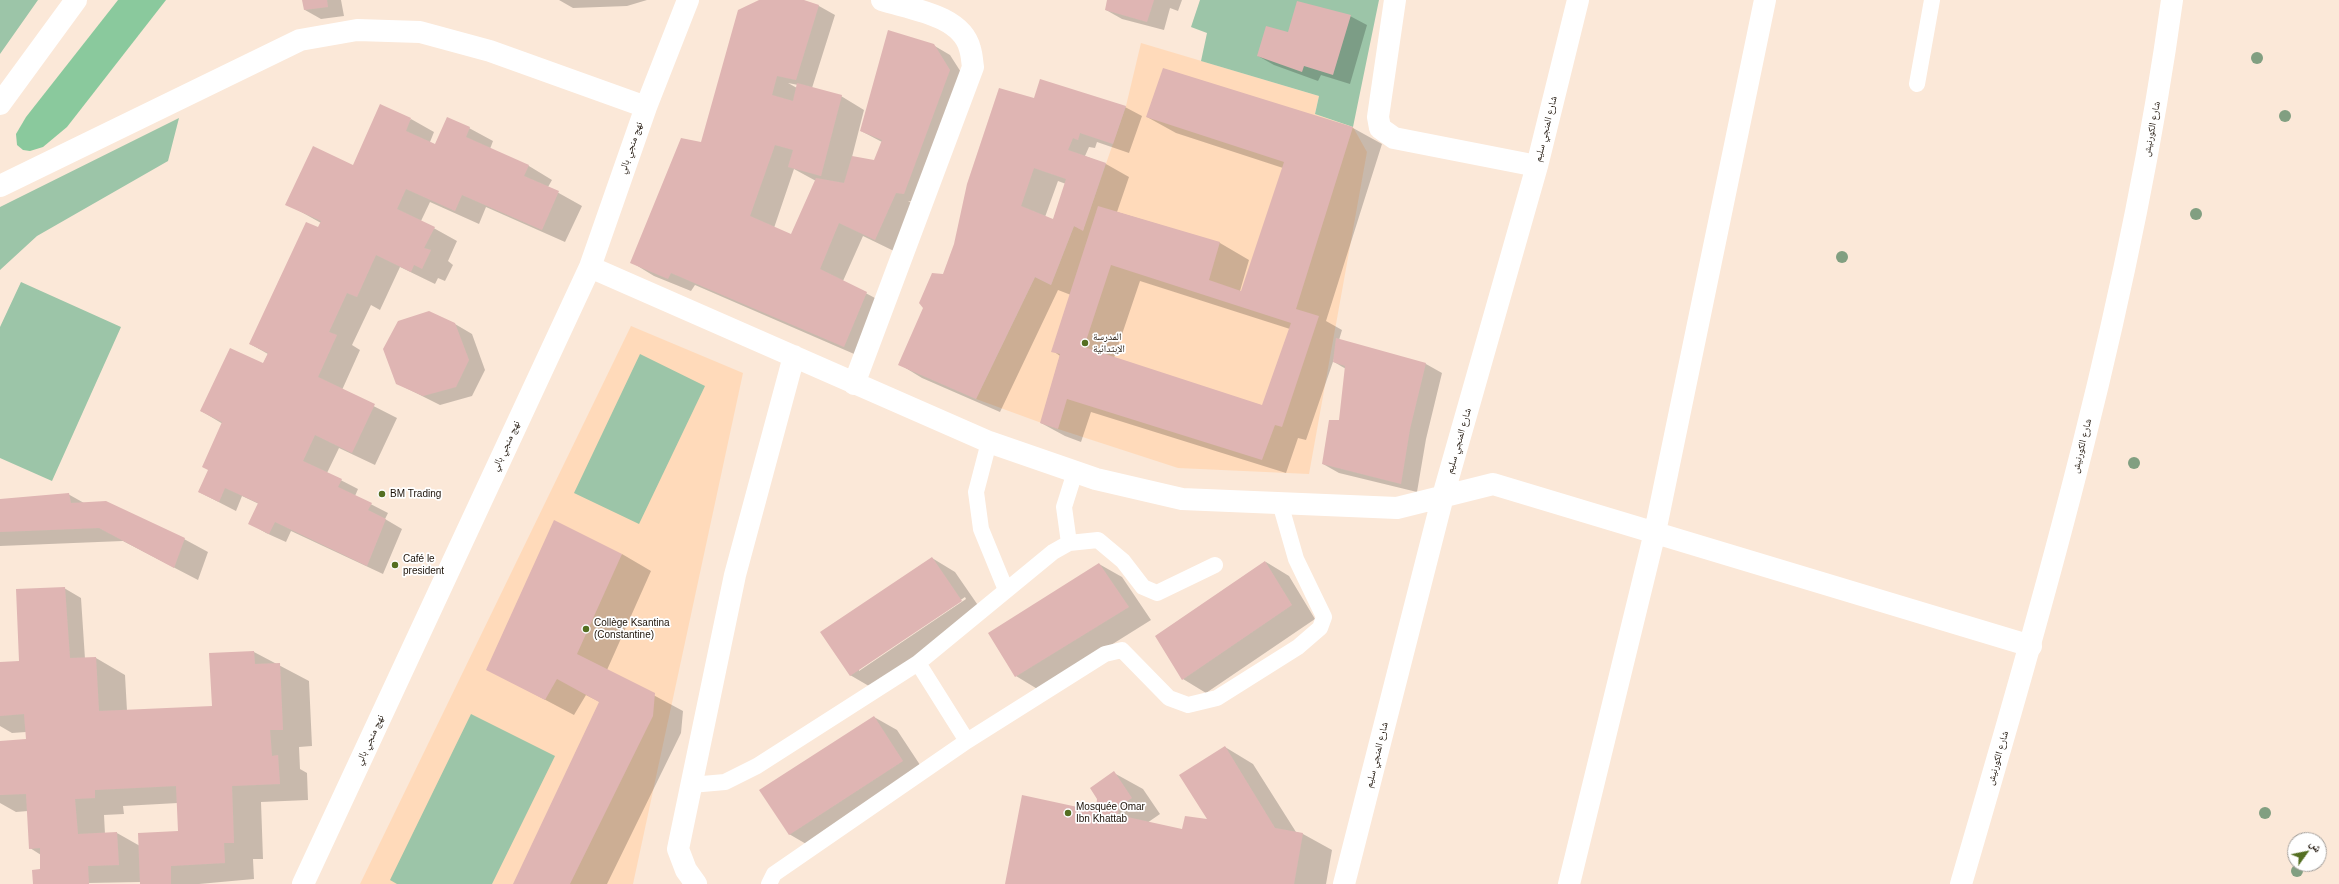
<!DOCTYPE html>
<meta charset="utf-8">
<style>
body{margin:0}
#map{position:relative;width:2339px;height:884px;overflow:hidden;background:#fbe8d8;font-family:Arial,"Noto Naskh Arabic",sans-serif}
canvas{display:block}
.north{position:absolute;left:2287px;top:832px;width:40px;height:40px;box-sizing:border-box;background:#fff;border:1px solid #a4a09c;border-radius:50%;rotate:57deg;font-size:11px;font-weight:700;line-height:16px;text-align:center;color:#1c1208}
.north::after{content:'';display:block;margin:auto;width:14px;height:18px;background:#546f22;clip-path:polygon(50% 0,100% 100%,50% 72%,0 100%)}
</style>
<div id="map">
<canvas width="2339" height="884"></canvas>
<div class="north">ش</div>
</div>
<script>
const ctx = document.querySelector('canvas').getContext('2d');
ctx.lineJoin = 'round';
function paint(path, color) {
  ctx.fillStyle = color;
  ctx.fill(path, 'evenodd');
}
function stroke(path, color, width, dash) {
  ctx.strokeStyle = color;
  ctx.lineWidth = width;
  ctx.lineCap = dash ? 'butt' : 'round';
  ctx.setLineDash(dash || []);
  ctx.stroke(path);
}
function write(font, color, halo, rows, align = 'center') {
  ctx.font = font + ' Arial,"Noto Naskh Arabic",sans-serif';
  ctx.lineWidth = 3.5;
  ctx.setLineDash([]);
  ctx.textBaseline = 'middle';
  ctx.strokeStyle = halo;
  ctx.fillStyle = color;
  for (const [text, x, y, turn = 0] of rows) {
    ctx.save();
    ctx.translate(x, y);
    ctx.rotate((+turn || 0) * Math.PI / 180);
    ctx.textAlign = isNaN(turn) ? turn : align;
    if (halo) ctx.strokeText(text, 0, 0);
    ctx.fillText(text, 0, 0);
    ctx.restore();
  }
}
paint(new Path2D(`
 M1141,43L1319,96L1315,114L1353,127L1367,152L1309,474L1178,468L1058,429L976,399L1035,277L1051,285L1074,226L1083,230L1126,106Z
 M631,326L743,373L633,884H360Z`), '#ffdaba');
paint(new Path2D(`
 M0,0H38L0,54Z
 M1200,0H1379L1353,127L1315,114L1319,96L1201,61L1207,33L1191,27Z
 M179,118L168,161L37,236L0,270V207Z
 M21,282L121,327L52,481L0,458V327Z
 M640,354L705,386L639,524L574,493Z
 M471,714L555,756L492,884H397L390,880Z`), '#9cc5a8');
paint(new Path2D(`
 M118,0H166L67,127L43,147L30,151L23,150L17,145L16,134L26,117Z`), '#8ac99d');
paint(new Path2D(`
 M303,0H341L344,16L321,19L305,10Z
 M559,0H647L627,6L573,8Z
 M762,0H800L819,6L835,15L812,88L841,96L864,110L852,157L875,161L882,142L861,131L933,45L950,55L966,80L921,203L908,201L918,207L898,253L863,236L843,281L890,306L868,360L695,285L691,291L654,276L631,262L702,143L739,11ZM788,83L798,85L797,88ZM794,169L816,181L792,235L774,228Z
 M1108,0H1182L1178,11L1170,8L1164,30L1122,19L1106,10Z
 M1350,16L1367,25L1350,84L1321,75L1318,81L1274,65L1258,56L1289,33Z
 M1164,69L1353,128L1382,144L1326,321L1342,330L1339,340L1426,364L1442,373L1426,439L1417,492L1339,473L1323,464L1340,421L1346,369L1334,362L1335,356L1306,440L1298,438L1286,473L1091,412L1081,442L1065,436L1041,423L1060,356L1053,351L1071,295L1058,290L1000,412L922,378L899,364L943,275L1035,100L1125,107L1142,116L1129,153L1097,142L1095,148L1089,147L1085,156L1106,164L1129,177L1117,212L1220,243L1249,260L1240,291L1242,292L1283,168L1176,133L1147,117ZM1058,181L1066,184L1053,220L1045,217ZM1140,281L1290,329L1263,406L1114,358Z
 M411,119L434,132L430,142L436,145L469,128L493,141L490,149L529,166L552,180L548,187L582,206L565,242L486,207L479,224L430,202L421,221L457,241L448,261L453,265L445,281L438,278L435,284L400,267L380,310L371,305L352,345L360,350L342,390L397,418L375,465L339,448L327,473L358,489L355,496L388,513L385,519L402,529L383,574L291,531L286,542L266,533L249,523L259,504L242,496L236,511L199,492L209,470L223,424L201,411L263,364L268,354L250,344L321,223L287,204L354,166Z
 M455,324L472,334L485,370L472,396L440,405L396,383Z
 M68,494L84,503L184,539L208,552L198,580L123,541L0,546V500Z
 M622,554L651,571L607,670L683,711L681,733L607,884H514L600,702L586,695L574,715L487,669Z
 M932,558L955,572L984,614L874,689L850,675ZM965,597L966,599L859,671V669Z
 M1266,562L1289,576L1315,619L1206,693L1183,679Z
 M1099,564L1122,577L1151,620L1039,690L1016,676Z
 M64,588L81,598L85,659L96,658L125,675L127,711L213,707L211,654L254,652L309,681L312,746L299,747L300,769L307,773L308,800L261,802L263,859H253L254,879L199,884H141V882L34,884L45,871L41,855L30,848L28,811L16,812L0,803V742L27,740L26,732L12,733L0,726V663L20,662ZM178,803L179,832L140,846L117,833L105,834L104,815L124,814L123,806Z
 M874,717L897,730L926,774L813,848L789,834Z
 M1225,747L1253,764L1296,832L1303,834L1332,850L1326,884H1006L1097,812L1114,773L1143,789L1160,814L1147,823L1183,830L1209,820Z`), '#0003');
paint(new Path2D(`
 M302,0H327L328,7L304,10Z
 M759,0H804L819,5L796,80L777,76L772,95L793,101L797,83L842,95L821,176L788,167L793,150L775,145L750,216L791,234L816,178L844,183L852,156L874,160L882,140L860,131L888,30L934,44L950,70L904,194L896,193L875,240L839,223L820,269L867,292L844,347L671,273L668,279L630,263L681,138L701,142L738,10Z
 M1107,0H1154L1147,22L1105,10Z
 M1297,1L1351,15L1333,75L1304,66L1302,72L1257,56L1266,26L1288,32Z
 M1163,68L1353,127L1296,309L1319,316L1282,427L1275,425L1262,460L1067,399L1058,429L1040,423L1060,354L1051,352L1098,206L1220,242L1209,280L1241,291L1284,162L1146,117ZM1111,265L1291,323L1262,405L1084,347Z
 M1040,79L1126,106L1113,144L1080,133L1078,140L1073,138L1068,150L1106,163L1083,231L1074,226L1051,285L1035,277L976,399L898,365L923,308L919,303L932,273L943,274L954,244L967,184L999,88L1034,98ZM1034,168L1066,179L1053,219L1021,206Z
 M380,104L411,118L406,131L435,144L447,117L470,127L466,137L529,165L524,176L559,191L542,230L462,195L455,211L406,189L397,209L435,227L424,248L431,250L422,269L414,265L411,272L376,255L357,297L347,293L329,332L337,335L318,377L375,404L352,453L315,435L303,461L342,479L338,487L372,503L368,510L386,519L367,566L275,522L269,534L248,524L258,503L225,488L219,502L198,492L208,470L202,467L222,422L200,411L230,348L263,363L268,353L249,344L306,222L318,227L321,221L285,205L313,146L353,165Z
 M429,311L455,323L469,360L456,387L423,396L396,384L383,349L398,321Z
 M1336,338L1426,363L1410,429L1401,484L1322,464L1329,420H1339L1345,366L1333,362Z
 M69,493L71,503L106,501L185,538L174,568L99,528L0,532V499Z
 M554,520L622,554L577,654L655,693L653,716L570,884H513L599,702L557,679L545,700L486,670Z
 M932,557L962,601L850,676L820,632Z
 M1265,561L1292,605L1182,680L1155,636Z
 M1099,563L1129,607L1015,677L988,633Z
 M65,587L70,658L96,657L99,711L212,706L209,653L254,651L255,664L280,663L283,730H270L272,756L278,755L280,784L232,786L234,843H224L225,863L171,866V884H140L138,833L178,831L176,786L95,790V798L75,799L78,834L117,832L119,865L88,866L89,884H33L32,870L40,869V848L29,849L26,794L0,795V741L26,739L24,714L0,716V662L19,661L16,589Z
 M874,716L903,761L789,835L759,790Z
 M1225,746L1275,828L1303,833L1294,884H1005L1022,795L1096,811L1097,799L1090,788L1114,771L1132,798L1119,806L1118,815L1182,829L1185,816L1207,819L1179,775Z`), '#dfb5b3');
stroke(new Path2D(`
 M1917,84L1932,0
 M989,442L976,492L981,529L1006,590
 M1069,543L1064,507L1075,472
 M918,663L1053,552L1069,543L1098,540L1123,561L1143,587L1157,593L1215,565
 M691,785L725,782L757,766L918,663L967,741
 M769,884L774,874L967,741L1105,654L1122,650L1169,698L1188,705L1217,698L1298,647L1320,628L1324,617L1296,559L1280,503`), '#fff', 16);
stroke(new Path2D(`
 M1395,0L1378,117L1380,128L1394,138L1537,166
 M0,104L76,0
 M0,186L300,40L357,30L420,32L490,51L646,107
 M590,267L989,442L1096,479L1182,499L1397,508L1493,484L2031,646
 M854,384L973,67C972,61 972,55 970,49C962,15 910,9 882,0
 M303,884L590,267L646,107L688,0
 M696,884L686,870L678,849L735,575L794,356
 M1344,884L1443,496L1537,166L1578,0
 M1569,884L1655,532L1765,0`), '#fff', 22);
stroke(new Path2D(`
 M1961,884C2046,593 2131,300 2172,0`), '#fff', 22);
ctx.fillStyle = '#819f81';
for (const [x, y] of [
 [2257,58],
 [2285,116],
 [2196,214],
 [1842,257],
 [2134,463],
 [2265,813],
 [2297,871]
]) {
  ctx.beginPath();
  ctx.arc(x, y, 6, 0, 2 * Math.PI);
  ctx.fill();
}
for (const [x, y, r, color] of [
 [1085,343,4,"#546f22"],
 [382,494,4,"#546f22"],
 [395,565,4,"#546f22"],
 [586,629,4,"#546f22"],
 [1068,813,4,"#546f22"]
]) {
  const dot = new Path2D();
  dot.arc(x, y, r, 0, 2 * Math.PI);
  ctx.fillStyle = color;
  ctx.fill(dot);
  stroke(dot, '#fff', 1.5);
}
write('10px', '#1c1208', '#fff', [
 ["شارع المنجي سليم",1546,129,-76],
 ["شارع الكورنيش",2152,129,-79],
 ["نهج منجي بالي",631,148,-71],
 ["شارع المنجي سليم",1459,441,-74],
 ["نهج منجي بالي",506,446,-65],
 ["شارع الكورنيش",2082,446,-76],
 ["نهج منجي بالي",370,740,-65],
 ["شارع المنجي سليم",1377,755,-76],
 ["شارع الكورنيش",1998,758,-74]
]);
write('10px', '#1c1208', '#fff', [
 ["المدرسة",1093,337],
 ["الإبتدائية",1093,349],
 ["BM Trading",390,494],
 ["Café le",403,559],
 ["president",403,571],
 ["Collège Ksantina",594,623],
 ["(Constantine)",594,635],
 ["Mosquée Omar",1076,807],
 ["Ibn Khattab",1076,819]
], 'left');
</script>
